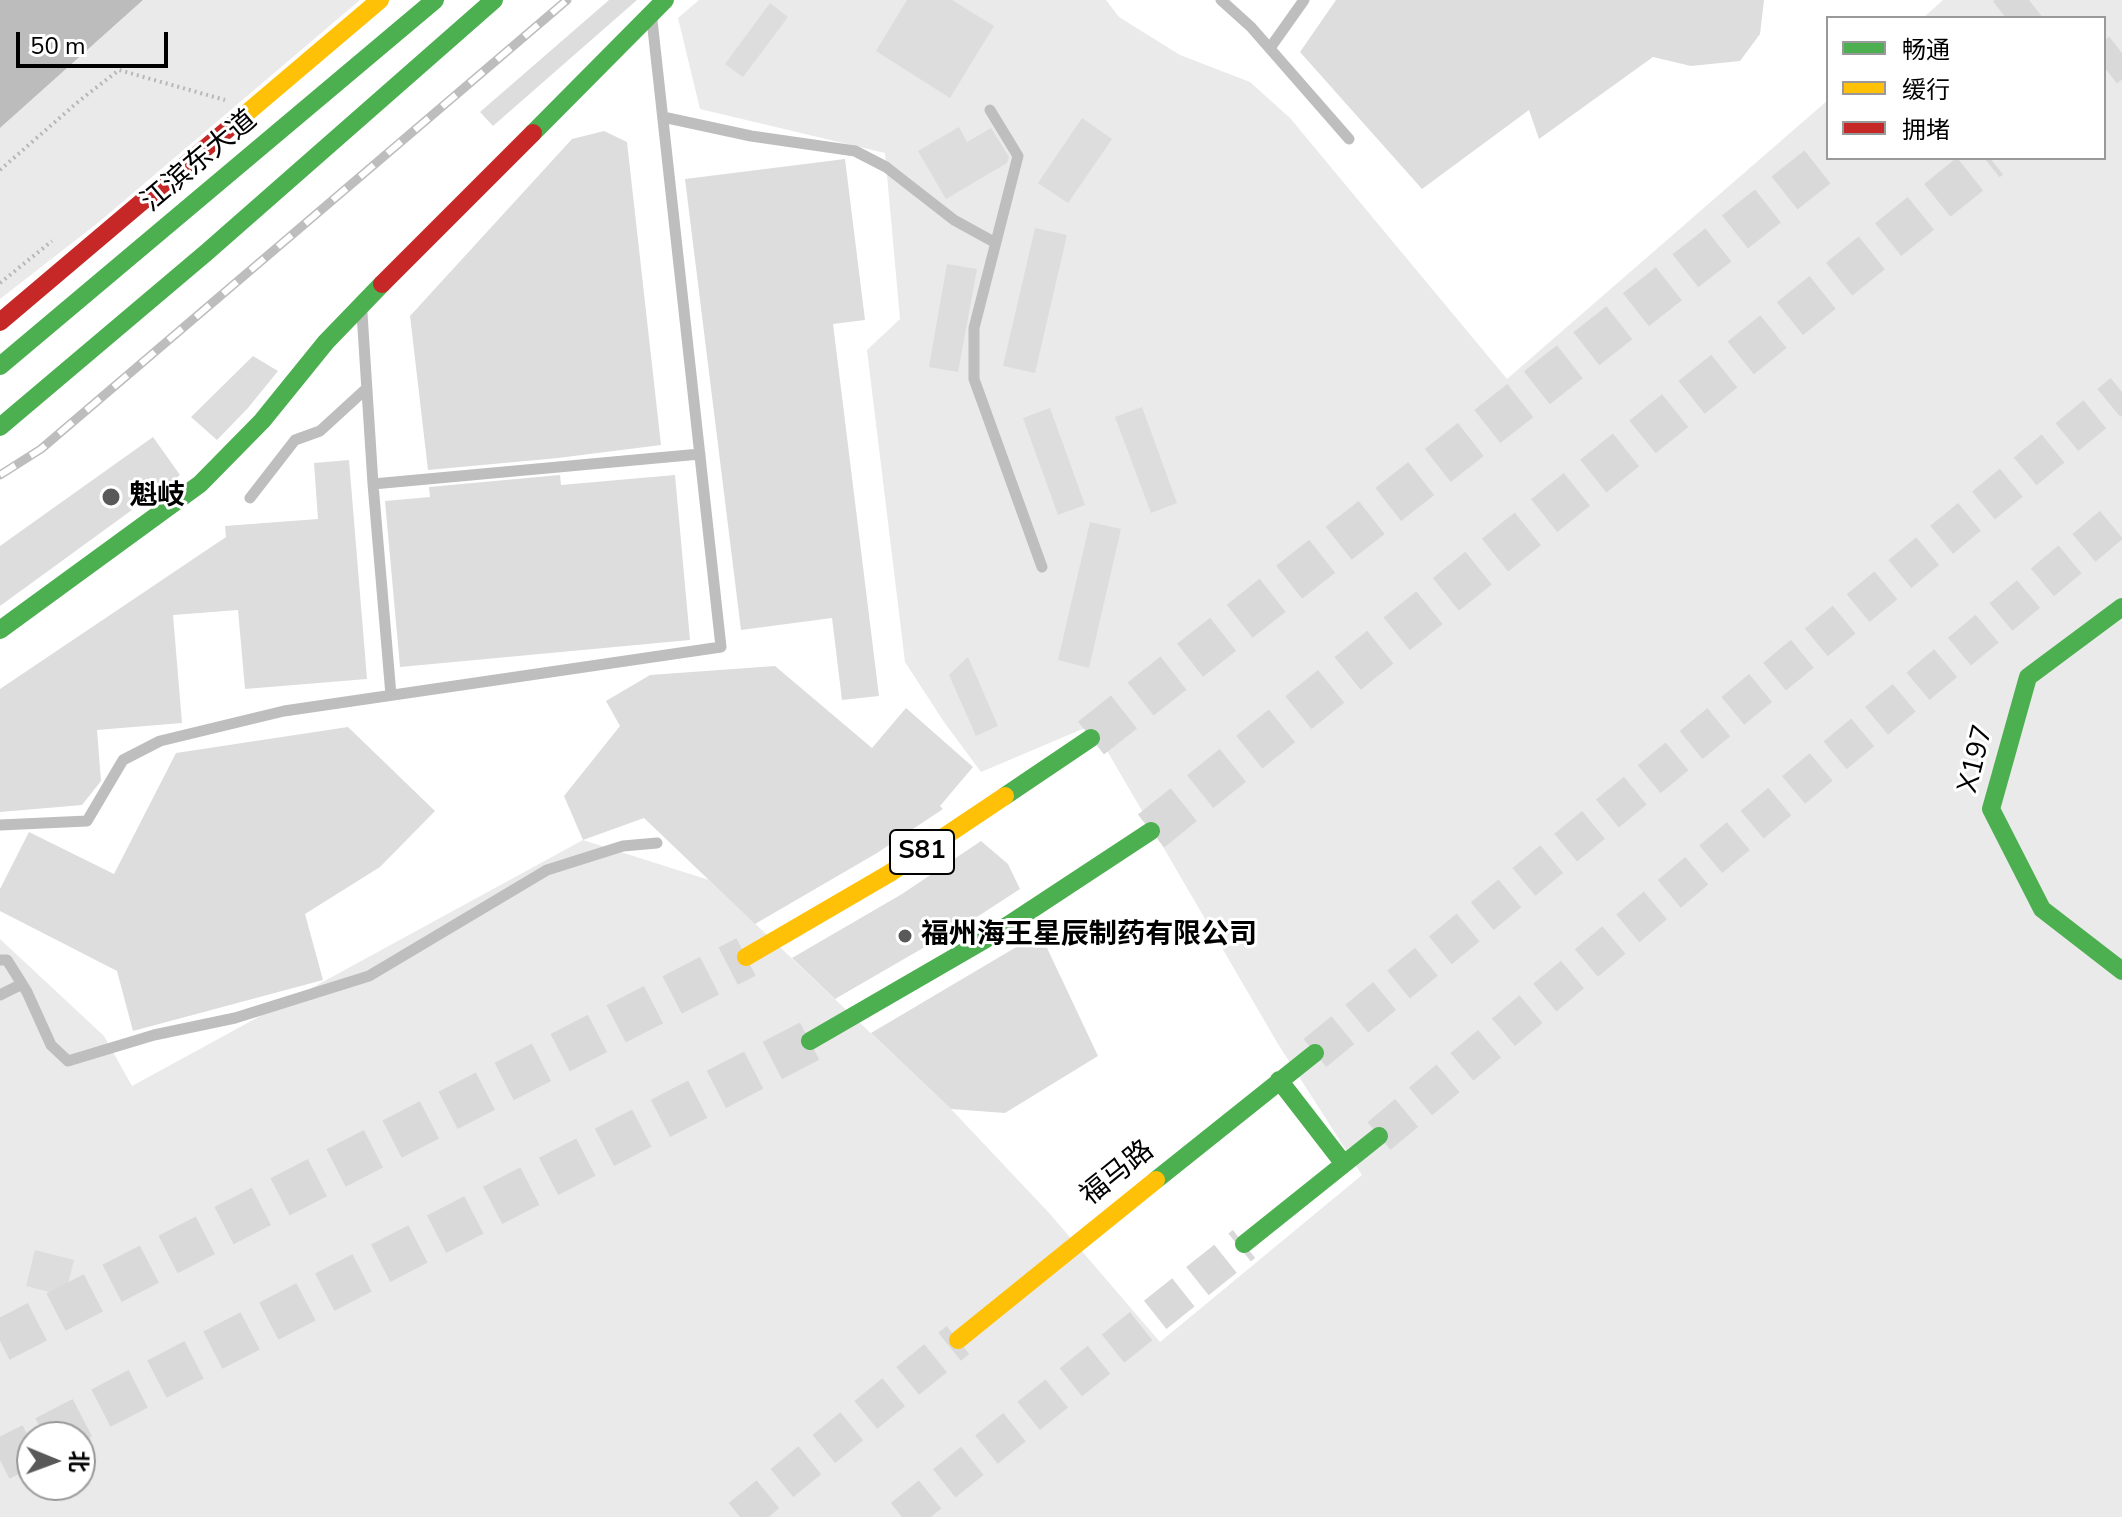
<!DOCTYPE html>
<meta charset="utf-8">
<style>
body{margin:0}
#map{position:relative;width:2122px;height:1517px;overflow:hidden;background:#fff;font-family:"Nunito Sans","Noto Sans SC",sans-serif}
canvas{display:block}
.legend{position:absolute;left:1826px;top:16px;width:280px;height:144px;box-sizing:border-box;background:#fff;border:2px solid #999;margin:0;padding:10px 14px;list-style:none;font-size:24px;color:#000}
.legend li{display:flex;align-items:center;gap:16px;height:40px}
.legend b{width:40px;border:2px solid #999}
.north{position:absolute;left:16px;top:1421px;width:80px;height:80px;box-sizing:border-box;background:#fff;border:2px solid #999;border-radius:50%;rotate:91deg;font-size:22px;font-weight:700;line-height:32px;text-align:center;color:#000}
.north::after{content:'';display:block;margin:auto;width:28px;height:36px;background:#595959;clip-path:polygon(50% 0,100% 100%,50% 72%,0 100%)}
.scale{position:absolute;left:16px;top:32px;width:152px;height:36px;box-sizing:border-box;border:4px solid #000;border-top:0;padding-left:10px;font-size:24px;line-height:28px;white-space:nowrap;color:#000;-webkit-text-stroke:6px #fff;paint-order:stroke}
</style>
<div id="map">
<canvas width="2122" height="1517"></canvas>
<ul class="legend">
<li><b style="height:10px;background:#4caf50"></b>畅通</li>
<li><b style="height:10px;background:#ffc107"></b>缓行</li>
<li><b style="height:10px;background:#c62828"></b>拥堵</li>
</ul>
<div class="north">北</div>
<div class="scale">50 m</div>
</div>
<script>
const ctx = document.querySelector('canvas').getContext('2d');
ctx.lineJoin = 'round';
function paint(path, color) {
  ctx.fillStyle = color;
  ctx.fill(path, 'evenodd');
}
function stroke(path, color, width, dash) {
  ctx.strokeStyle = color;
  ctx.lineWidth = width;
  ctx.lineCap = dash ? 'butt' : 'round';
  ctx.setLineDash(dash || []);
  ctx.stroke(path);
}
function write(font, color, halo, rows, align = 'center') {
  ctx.font = font + ' "Nunito Sans","Noto Sans SC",sans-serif';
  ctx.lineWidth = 6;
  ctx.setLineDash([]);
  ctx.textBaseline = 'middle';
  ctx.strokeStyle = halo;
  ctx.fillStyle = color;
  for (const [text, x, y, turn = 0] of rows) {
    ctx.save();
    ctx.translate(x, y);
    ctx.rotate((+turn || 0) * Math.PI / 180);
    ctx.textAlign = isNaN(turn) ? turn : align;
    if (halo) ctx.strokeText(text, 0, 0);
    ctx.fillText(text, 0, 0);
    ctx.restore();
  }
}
paint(new Path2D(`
 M143,0H360L99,222L0,299V128Z
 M699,0H1106L1119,17L1180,55L1250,82L1290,118L1507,379L1828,100V158H2104V18H1923L1943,0H2122V1517H0V939L104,1036L132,1086L583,840L709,880L951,1109L1050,1214L1160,1342L1362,1175L1278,1044L1092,725L981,772L944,722L905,662L867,350L900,319L885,153L700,109L678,18ZM32,1437H80V1485H32Z`), '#eaeaea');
paint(new Path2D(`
 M0,0H143L0,128Z`), '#bcbcbc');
paint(new Path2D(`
 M609,0H637L493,126L480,112Z
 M907,0H952L994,26L950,98L876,51Z
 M1336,0H1764L1760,34L1740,61L1691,66L1653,57L1539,139L1529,110L1422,189L1300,52Z
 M770,3L788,17L743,77L725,64Z
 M1082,118L1112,139L1068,203L1038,183Z
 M959,127L967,142L991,128L1009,157L1007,163L946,199L918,151Z
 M604,131L627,142L661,445L558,458L428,470L410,316L572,139Z
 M845,159L865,320L833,324L879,696L842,700L832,618L741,630L685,179Z
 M1035,228L1067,235L1035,373L1003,366Z
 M947,264L977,269L958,372L929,367Z
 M253,356L278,371L248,408L217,440L191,417Z
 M1142,407L1177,503L1151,513L1115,417Z
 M1050,408L1085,505L1058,515L1023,418Z
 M153,437L180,475L0,606V546Z
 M349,460L367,679L245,689L238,610L173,615L182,723L97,730L101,781L82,805L0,812V689L226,537L225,526L318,519L314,463Z
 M560,475L561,485L675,475L690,640L400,667L385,501L430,497L429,487Z
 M1090,522L1121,529L1089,668L1058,660Z
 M968,657L998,726L976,736L949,675Z
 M775,666L872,748L906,708L973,767L940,806L943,809L877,853L755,924L644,818L583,840L564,796L620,726L606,701L650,675Z
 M348,727L435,811L380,867L305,914L323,980L133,1031L117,971L0,911V889L29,832L114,874L176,753Z
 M981,841L1008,864L1020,889L980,915L835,999L792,958L902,894Z
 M1040,933L1098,1056L1005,1113L951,1109L871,1033Z
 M35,1250L74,1260L65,1296L26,1286Z`), '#ddd');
stroke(new Path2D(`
 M1315,1053L2122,392
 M1379,1136L2122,516
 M740,1517L958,1340
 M902,1517L1244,1244`), '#d9d9d9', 36, [36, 18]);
stroke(new Path2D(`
 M2006,18L2029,0
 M2104,67L2122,53
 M1091,738L1829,158
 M1151,831L1990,158
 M0,1341L746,957
 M45,1437L810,1041
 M0,1460L32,1444`), '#d9d9d9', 42, [42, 21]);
stroke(new Path2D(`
 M0,170L79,101L119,70L225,100
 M0,283L52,241`), '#b8b8b8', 4, [2, 4]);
stroke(new Path2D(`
 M1221,0L1251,27L1349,139
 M1270,48L1304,0
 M990,110L1018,156L974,328V379L1042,567
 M663,117L751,136L855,151L886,167L954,220L994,242
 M362,313L373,484L391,695
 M373,484L700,454
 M250,498L295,440L320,431L367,388
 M0,825L87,821L123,760L160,741L284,711L721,647L652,20
 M0,960H7L27,992L51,1045L68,1061L154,1035L235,1018L369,976L547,870L623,846L657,843
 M0,995L22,984`), '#bebebe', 11);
stroke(new Path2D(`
 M533,133L665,0
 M0,366L435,0
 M0,427L207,252L494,0
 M2122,607L2028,677L1991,809L2042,909L2122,971
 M0,630L200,484L262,421L326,342L382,284
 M1005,796L1091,738
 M810,1041L993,935L1151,831
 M1279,1080L1344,1164
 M1156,1180L1315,1053
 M1244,1244L1379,1136`), '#4caf50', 18);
stroke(new Path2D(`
 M235,123L380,0
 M746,957L890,873L1005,796
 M958,1340L1156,1180`), '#ffc107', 18);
stroke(new Path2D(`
 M382,284L533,133
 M0,322L235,123`), '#c62828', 18);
const rail = new Path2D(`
 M0,475L41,449L567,0`);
stroke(rail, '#bdbdbd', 9);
stroke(rail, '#fff', 6, [18]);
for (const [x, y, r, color] of [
 [111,497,10,"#595959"],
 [905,936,8,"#595959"]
]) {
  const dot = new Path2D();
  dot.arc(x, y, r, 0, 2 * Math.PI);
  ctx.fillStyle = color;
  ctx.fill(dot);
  stroke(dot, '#fff', 3);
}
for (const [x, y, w] of [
 [922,852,64]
]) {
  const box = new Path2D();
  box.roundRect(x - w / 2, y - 22, w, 44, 6);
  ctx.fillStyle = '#fff';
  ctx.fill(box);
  stroke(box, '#000', 2);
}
write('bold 26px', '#000', null, [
 ["S81",922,852]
]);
write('28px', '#000', '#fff', [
 ["江滨东大道",200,162,-40],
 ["X197",1977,759,-76],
 ["福马路",1118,1174,-39]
]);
write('bold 28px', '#000', '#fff', [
 ["魁岐",129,497],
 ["福州海王星辰制药有限公司",921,936]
], 'left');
</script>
